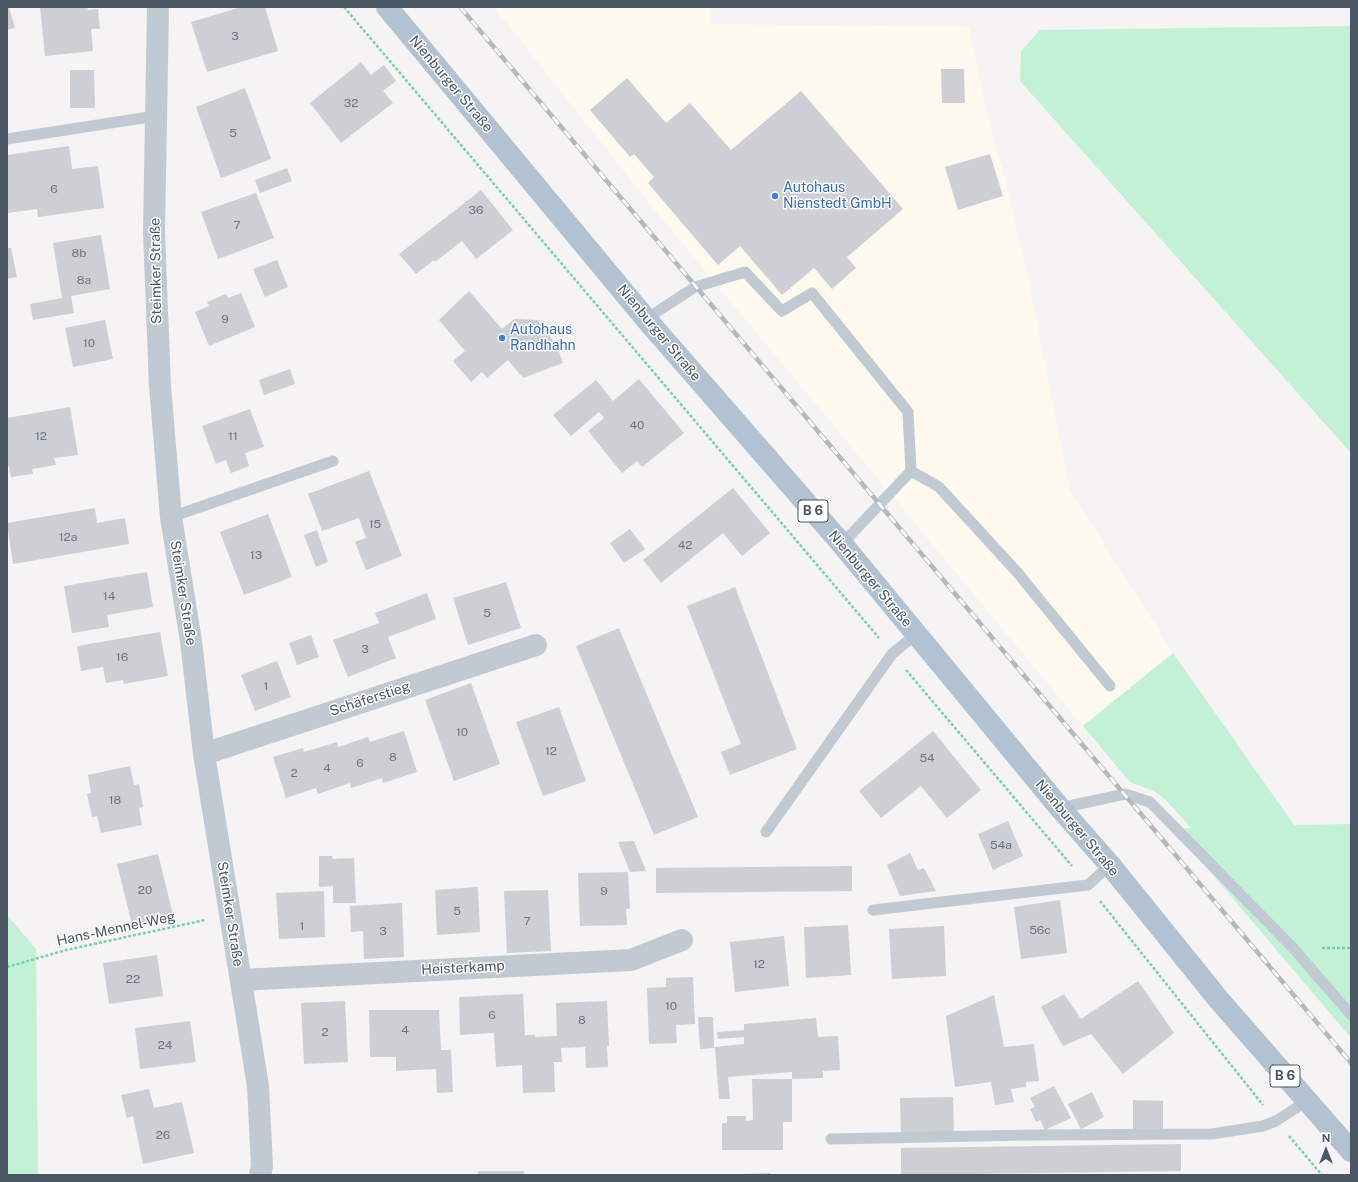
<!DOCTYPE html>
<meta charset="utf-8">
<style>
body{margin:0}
#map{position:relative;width:1358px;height:1182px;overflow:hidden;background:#f5f3f3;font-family:"Public Sans",sans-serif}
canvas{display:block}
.frame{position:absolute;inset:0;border:8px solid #4a5661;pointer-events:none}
.north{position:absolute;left:1306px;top:1130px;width:40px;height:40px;-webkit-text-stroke:3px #fff;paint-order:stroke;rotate:0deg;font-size:11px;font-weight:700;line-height:16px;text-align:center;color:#4a5661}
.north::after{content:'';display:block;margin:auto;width:14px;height:18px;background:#4a5661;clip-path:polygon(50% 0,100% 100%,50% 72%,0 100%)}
</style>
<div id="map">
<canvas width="1358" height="1182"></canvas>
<div class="frame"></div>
<div class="north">N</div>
</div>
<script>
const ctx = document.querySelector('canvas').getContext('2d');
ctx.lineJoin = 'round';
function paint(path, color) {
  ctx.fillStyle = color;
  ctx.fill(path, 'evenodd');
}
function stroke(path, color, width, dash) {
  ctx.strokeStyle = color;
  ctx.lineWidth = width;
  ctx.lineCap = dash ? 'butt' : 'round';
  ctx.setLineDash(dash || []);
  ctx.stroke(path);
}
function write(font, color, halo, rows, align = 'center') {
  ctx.font = font + ' "Public Sans",sans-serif';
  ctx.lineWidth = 3;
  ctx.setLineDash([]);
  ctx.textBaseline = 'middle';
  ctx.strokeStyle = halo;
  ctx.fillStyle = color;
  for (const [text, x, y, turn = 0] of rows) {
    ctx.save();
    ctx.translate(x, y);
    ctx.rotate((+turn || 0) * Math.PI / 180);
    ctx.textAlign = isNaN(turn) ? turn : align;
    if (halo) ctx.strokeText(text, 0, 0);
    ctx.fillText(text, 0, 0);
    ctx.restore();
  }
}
paint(new Path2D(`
 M494,7H709L710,24L969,27L987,113L1009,195L1028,278L1070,490L1173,653L1083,726L649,203Z`), '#fdf9ef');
paint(new Path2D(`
 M1351,26V453L1020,81L1021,51L1040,30Z
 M1173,653L1294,825L1351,824V1038L1174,829L1191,828L1166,800L1154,791L1130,782L1083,726Z
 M7,915L36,949L38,1175H7Z`), '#c3f1d5');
paint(new Path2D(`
 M7,7H9L15,28L7,30Z
 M40,7H87L88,10L98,9L100,29H91L93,51L45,56Z
 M241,7H265L278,51L207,72L191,22Z
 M361,62L371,75L384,65L396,81L383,91L393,103L341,143L310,103Z
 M941,69H964L965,103H942Z
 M70,70H94L95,108H70Z
 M627,78L666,123L690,103L731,150L801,91L903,209L847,257L856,268L832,289L814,268L782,295L740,246L718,265L648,183L654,177L634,154L630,157L590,110Z
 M245,88L271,159L221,178L196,107Z
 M69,146L72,169L98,166L104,208L38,217L37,209L7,213V155Z
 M990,154L1003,196L958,210L945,167Z
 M287,168L292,181L260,193L255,180Z
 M481,190L513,230L476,259L462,241L435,262L434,260L416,274L399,254Z
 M256,193L274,238L218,259L201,212Z
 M101,235L110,289L71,296L74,313L33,320L30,304L62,298L53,243Z
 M7,248H11L17,277L7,279Z
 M277,260L288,287L265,297L253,269Z
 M469,291L502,329L514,319L538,320L557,346L563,363L523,378L508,360L487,378L482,372L471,382L453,361L465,351L439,320Z
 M241,293L255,327L209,346L195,312L209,306L207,302L226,294L228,298Z
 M105,320L113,359L73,367L65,328Z
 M290,369L295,384L264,395L259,380Z
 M639,379L684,433L642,467L637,461L622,473L588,431L604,418L599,412L571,436L553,415L596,380L613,401Z
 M70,407L78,455L54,458L56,465L32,469L33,474L11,477L9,466H7V418Z
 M250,409L264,447L245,453L249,466L231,473L226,460L216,464L202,426Z
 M369,471L402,556L366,570L355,542L366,538L359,518L322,531L308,494Z
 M733,488L770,533L742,556L723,533L661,583L643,560Z
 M95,508L97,523L125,518L129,544L13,564L7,523Z
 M268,514L292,577L244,595L220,532Z
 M630,529L645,549L624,563L610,543Z
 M317,530L328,562L316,567L304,535Z
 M147,572L153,607L107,615L109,627L72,633L64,586Z
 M506,582L521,628L468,645L453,598Z
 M735,587L797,749L730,775L721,752L741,744L687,606Z
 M427,593L436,619L388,637L396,658L348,677L333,640L379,623L375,613Z
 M619,628L698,817L654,835L576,646Z
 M160,632L168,676L124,684L123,680L106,683L103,667L81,671L77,646Z
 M311,635L319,657L297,665L289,643Z
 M277,661L291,697L255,711L241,675Z
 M471,683L500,764L454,781L425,700Z
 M559,707L586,781L543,796L516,722Z
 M404,731L417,772L383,783L382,778L351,788L350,783L318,794L316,788L286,798L273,757L303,748L304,752L337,742L338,747L368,737L370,742Z
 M933,731L981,790L947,818L921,786L881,818L859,791Z
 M130,766L134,785L139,784L143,807L139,808L142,825L101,833L97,816L92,817L87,794L91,793L88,775Z
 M1008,821L1023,856L993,870L978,834Z
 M634,841L646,871L630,872L618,842Z
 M910,853L918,870L924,868L936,891L900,896L887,865Z
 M158,854L173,915L132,925L117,864Z
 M319,856H332L333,859L354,858L356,903H333V886L319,887Z
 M852,866V891L656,893V868Z
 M628,872L630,909H626L627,925L580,926L578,873Z
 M478,887L480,932L437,935L435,890Z
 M548,890L551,951L507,953L504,891Z
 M324,891L325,937L279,939L276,893Z
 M1060,900L1067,953L1021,959L1014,907Z
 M402,903L404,957L364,959L363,931L351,932L350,906Z
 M848,925L851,975L806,978L804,927Z
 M944,926L946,976L892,979L889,929Z
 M784,936L789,986L735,992L730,942Z
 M157,955L163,996L109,1004L103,963Z
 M693,977L695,1024L676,1025L677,1043L649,1044L647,988L666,987V978Z
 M1138,981L1174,1033L1123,1074L1091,1034L1063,1046L1041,1007L1064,994L1081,1019Z
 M523,994L525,1035H535V1037L557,1036L556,1003L607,1001L609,1046H607L608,1067L586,1068L585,1047L561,1048L562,1062H554L555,1092L523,1093L522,1065L496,1067L494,1033L460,1035L459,997Z
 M994,995L1004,1047L1034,1044L1039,1081L1026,1082V1087L1011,1089L1014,1102L995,1105L991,1082L955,1087L946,1016Z
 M345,1001L348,1062L304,1064L301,1003Z
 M369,1010H439L441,1050H451L453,1092L437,1093L436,1069L396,1071V1057H370Z
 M698,1017H713L714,1047L744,1044V1037L718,1039L717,1032L744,1030V1024L816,1018L818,1037L838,1036L840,1070L823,1071V1078L792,1079V1072L728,1077L730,1099H719L715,1048L700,1049Z
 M190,1021L196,1062L140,1069L135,1028Z
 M752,1079H792V1122H783V1150H722V1123H727V1116H746V1121L753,1120Z
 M1054,1086L1071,1118L1045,1130L1040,1120L1036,1122L1030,1109L1035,1107L1030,1098Z
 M149,1089L154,1108L182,1102L194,1153L143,1164L133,1116L127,1118L121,1095Z
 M1092,1092L1104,1117L1081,1129L1068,1104Z
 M953,1097L954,1132L901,1133L900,1098Z
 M1133,1100L1163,1101V1129H1133Z
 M1181,1144V1171L901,1175V1148Z
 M478,1171H524V1175H478Z
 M770,1173V1175H743V1174Z`), '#cdcfd5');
stroke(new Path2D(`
 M344,7L879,638
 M906,670L1072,866
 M1100,901L1263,1105
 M1322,948H1351
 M7,967L66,950L205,920
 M1289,1136L1322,1175`), '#7ad0a6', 2.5, [3, 2]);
stroke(new Path2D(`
 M7,139L156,116
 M646,319L695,287L745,272L782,311L812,293L908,412L911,471L842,544
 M911,471L939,487L1017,572L1110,686
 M171,517L333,461
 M1060,808L1125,794L1150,802L1294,949L1351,1015
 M766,832L892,654L916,634
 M873,910L1088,885L1110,865
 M831,1139L1031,1135L1212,1134L1263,1126L1276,1121L1307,1101`), '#c1cad2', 11);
stroke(new Path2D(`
 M158,7L154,232L160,386L171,517L191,641L204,754L258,1086L262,1166L260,1175
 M204,754L536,645
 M241,980L631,960L682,940`), '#c1cad2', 22);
stroke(new Path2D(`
 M387,7L646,319L842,544L1060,808L1110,865L1219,1000L1351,1151`), '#b3c2d1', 22);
const rail = new Path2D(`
 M460,7L1351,1063`);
stroke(rail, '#b5b8bd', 4.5);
stroke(rail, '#fff', 3, [9]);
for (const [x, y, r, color] of [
 [775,196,4,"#3f7fe0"],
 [502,338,4,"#3f7fe0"]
]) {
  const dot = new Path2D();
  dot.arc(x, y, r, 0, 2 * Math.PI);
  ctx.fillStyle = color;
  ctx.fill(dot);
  stroke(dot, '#fff', 1.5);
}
write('12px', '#6b747e', null, [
 ["3",235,36],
 ["32",351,103],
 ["5",233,133],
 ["6",54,189],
 ["36",476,210],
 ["7",237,225],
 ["8b",79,253],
 ["8a",84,280],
 ["9",225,319],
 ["10",89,343],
 ["40",637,425],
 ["12",41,436],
 ["11",233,436],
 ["15",375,524],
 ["12a",68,537],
 ["42",685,545],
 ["13",256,555],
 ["14",109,596],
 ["5",487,613],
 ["3",365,649],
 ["16",122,657],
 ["1",266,686],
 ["10",462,732],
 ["12",551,751],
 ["8",393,757],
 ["54",927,758],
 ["6",360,763],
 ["4",327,768],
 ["2",294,773],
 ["18",115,800],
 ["54a",1001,845],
 ["20",145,890],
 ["9",604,891],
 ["5",457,911],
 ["7",527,921],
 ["1",302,926],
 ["56c",1040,930],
 ["3",383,931],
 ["12",759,964],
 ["22",133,979],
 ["10",671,1006],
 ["6",492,1015],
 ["8",582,1020],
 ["4",405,1030],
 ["2",325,1032],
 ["24",165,1045],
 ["26",163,1135]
]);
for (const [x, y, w] of [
 [813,511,30],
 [1285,1076,30]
]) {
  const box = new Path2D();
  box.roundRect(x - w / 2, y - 11, w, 22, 3);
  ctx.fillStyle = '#fff';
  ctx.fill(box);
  stroke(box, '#4a5661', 1);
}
write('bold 13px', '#4a5661', null, [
 ["B 6",813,511],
 ["B 6",1285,1076]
]);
write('14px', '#4a5661', '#fff', [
 ["Nienburger Straße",451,84,50],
 ["Steimker Straße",156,271,-91],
 ["Nienburger Straße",659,333,50],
 ["Nienburger Straße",870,579,50],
 ["Steimker Straße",183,593,81],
 ["Schäferstieg",370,699,-18],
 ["Nienburger Straße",1077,828,50],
 ["Steimker Straße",230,914,81],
 ["Hans-Mennel-Weg",116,929,-12],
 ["Heisterkamp",463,968,-3]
]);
write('14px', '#366cbe', '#fff', [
 ["Autohaus",783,188],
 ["Nienstedt GmbH",783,204],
 ["Autohaus",510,330],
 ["Randhahn",510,346]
], 'left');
</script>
